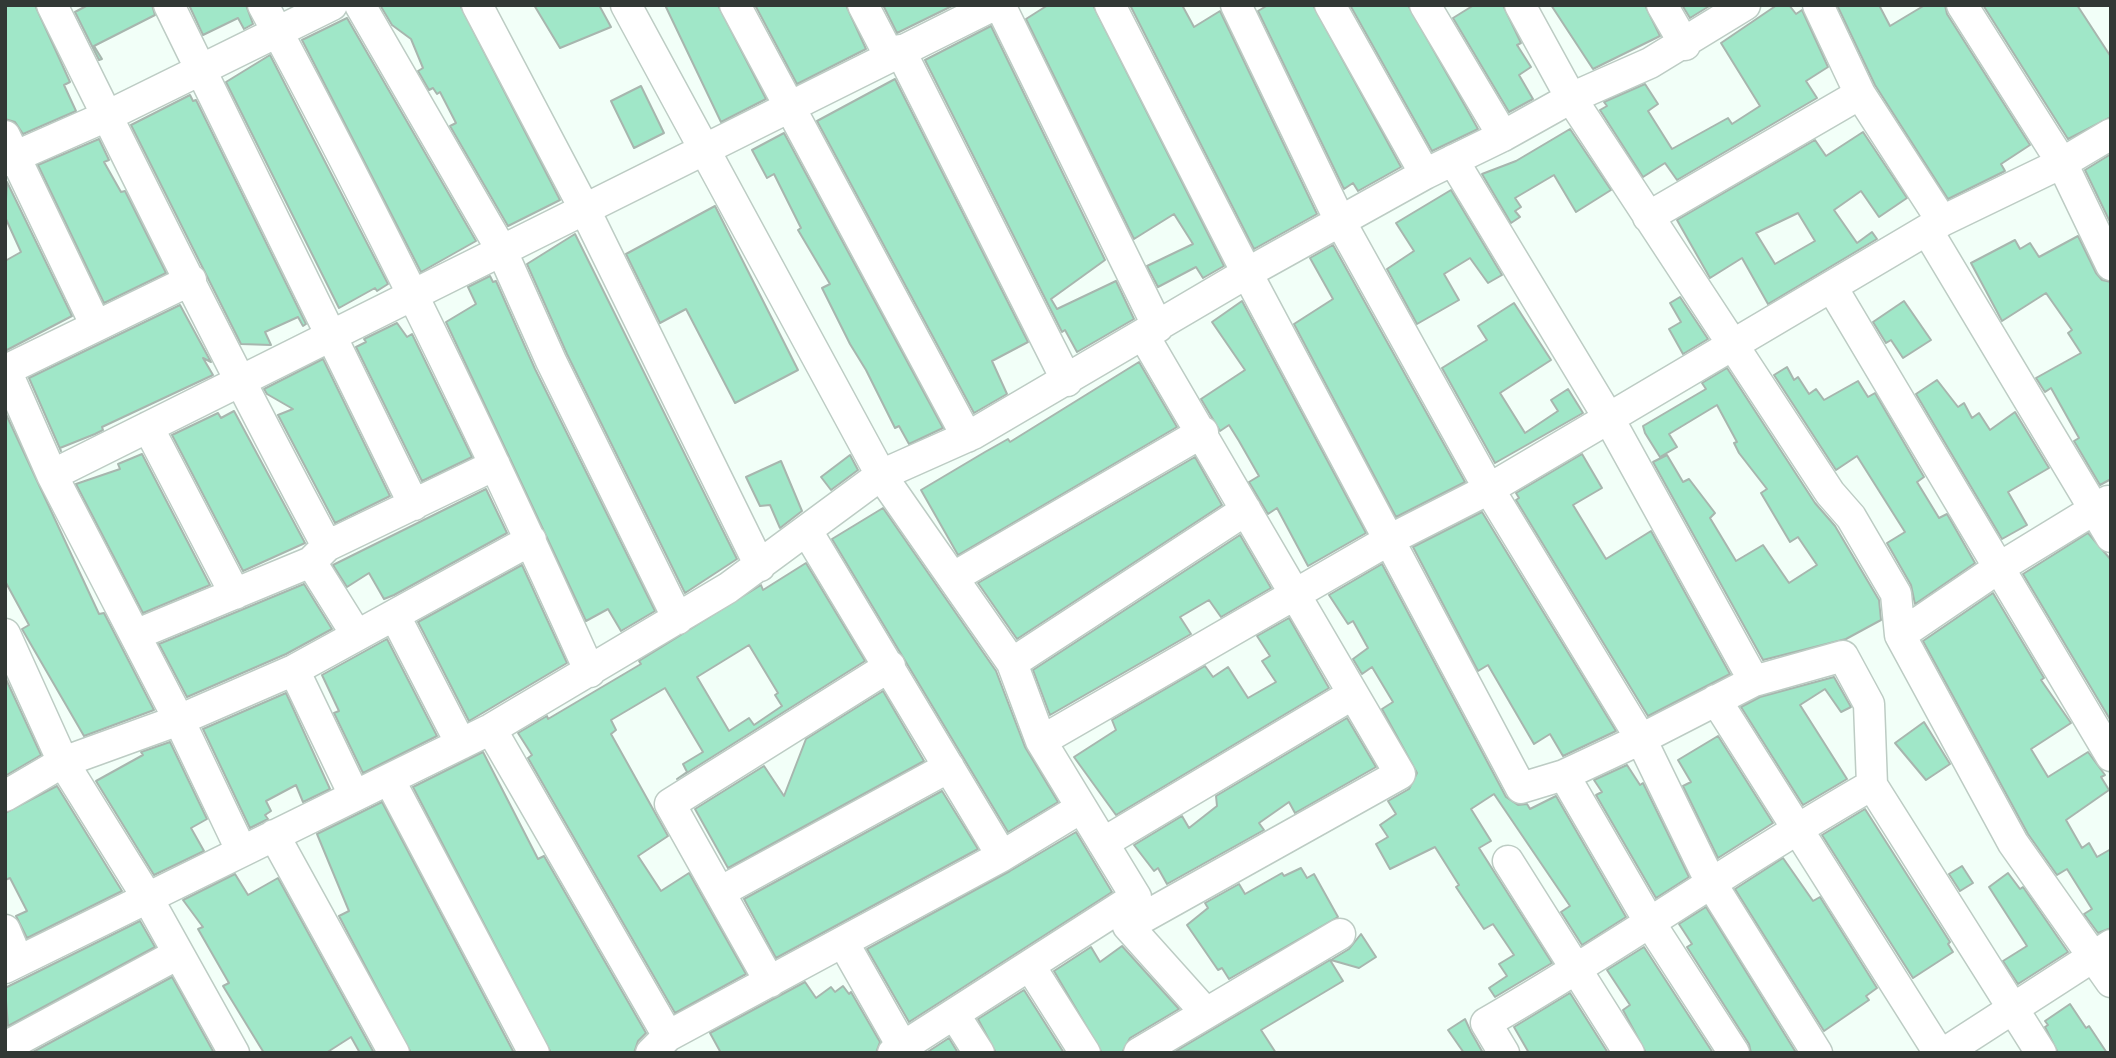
<!DOCTYPE html>
<style>
body{margin:0}
#map{position:relative;width:2116px;height:1058px;overflow:hidden;background:#f2fff8;font-family:Helvetica,sans-serif}
canvas{display:block}
.frame{position:absolute;inset:0;border:7px solid #323835;pointer-events:none}
</style>
<div id="map">
<canvas width="2116" height="1058"></canvas>
<div class="frame"></div>
</div>
<script>
const ctx = document.querySelector('canvas').getContext('2d');
ctx.lineJoin = 'round';
function paint(path, color) {
  ctx.fillStyle = color;
  ctx.fill(path, 'evenodd');
}
function stroke(path, color, width, dash) {
  ctx.strokeStyle = color;
  ctx.lineWidth = width;
  ctx.lineCap = dash ? 'butt' : 'round';
  ctx.setLineDash(dash || []);
  ctx.stroke(path);
}
const building = new Path2D(`
 M5,5H35L70,82L64,85L76,111L23,134L15,122L5,119Z
 M88,5H152L155,15L94,46L102,59L99,60L75,12Z
 M189,5H246L253,24L244,29L238,18L203,35Z
 M380,5H460L560,200L508,226L450,126L456,123L440,92L437,94L433,88L429,90L418,71L423,68L411,39L392,25Z
 M534,5H599L611,27L560,48Z
 M665,5H718L766,99L721,122Z
 M755,5H846L866,49L797,84Z
 M883,5H954L897,33Z
 M1048,5H1093L1224,266L1203,278L1196,267L1158,287L1147,266L1193,244L1174,214L1134,239L1026,19Z
 M1130,5H1182L1194,27L1220,11L1317,214L1254,249Z
 M1268,5H1313L1401,167L1358,191L1353,183L1344,189L1258,11Z
 M1350,5H1408L1478,129L1432,151Z
 M1474,5H1503L1521,43L1517,45L1531,67L1519,75L1533,99L1509,112L1453,18Z
 M1551,5H1645L1660,36L1593,69Z
 M1682,5H1711L1690,18Z
 M1777,5H1789L1796,14L1802,10L1828,67L1806,81L1817,98L1677,180L1665,163L1643,177L1600,110L1607,106L1604,102L1645,84L1658,104L1648,111L1672,149L1728,118L1732,124L1760,106L1721,43Z
 M1837,5H1879L1890,26L1925,5H1945L1947,14L2030,145L2001,164L2005,171L1948,199L1875,85Z
 M1983,5H2077L2111,57V117L2068,139Z
 M347,18L476,241L421,272L302,40Z
 M991,26L1105,260L1051,299L1057,309L1116,281L1134,319L1077,352L1065,330L1062,332L925,60Z
 M270,55L388,284L377,291L375,288L339,308L226,82Z
 M895,79L1028,342L992,361L1007,394L974,413L817,121Z
 M641,86L664,133L634,148L611,101Z
 M190,95L193,101L196,100L306,324L303,326L298,317L265,332L271,345L241,344L131,125Z
 M1570,129L1611,190L1576,212L1554,175L1515,198L1521,207L1515,211L1520,217L1511,223L1482,174L1516,161Z
 M1863,132L1907,198L1879,217L1861,191L1834,210L1857,243L1872,232L1877,239L1768,304L1742,258L1710,278L1677,220L1815,140L1826,156ZM1798,213L1815,241L1775,264L1756,233Z
 M784,133L943,428L909,444L899,426L895,428L866,370L850,344L822,288L830,284L798,230L801,228L774,174L767,178L752,150Z
 M99,139L109,160L104,162L121,192L125,191L166,273L104,303L38,165Z
 M2111,154V224L2085,170Z
 M7,182L72,316L5,351V261L21,252L5,217Z
 M1451,190L1502,275L1488,283L1470,258L1444,274L1459,300L1417,324L1387,269L1414,251L1396,223Z
 M715,206L798,370L735,403L686,309L660,323L626,254Z
 M575,234L737,559L685,593L567,354L527,264Z
 M2078,236L2096,273L2102,280L2111,282V479L2100,485L2074,441L2079,438L2051,388L2045,392L2036,378L2081,353L2068,333L2072,330L2046,293L2002,321L1971,263L2015,240L2020,249L2030,243L2039,257Z
 M1333,245L1465,482L1396,517L1294,324L1333,299L1310,258Z
 M490,276L493,282L496,281L535,369L655,611L621,631L608,609L586,621L446,322L476,304L468,287Z
 M1680,297L1708,339L1683,354L1669,329L1681,322L1670,303Z
 M1242,301L1366,533L1308,566L1277,508L1268,514L1249,482L1259,476L1239,441L1229,425L1220,431L1201,399L1245,370L1212,322Z
 M1904,301L1931,340L1903,358L1891,340L1886,343L1873,322Z
 M1514,303L1551,360L1500,393L1525,433L1558,411L1551,400L1568,389L1583,413L1495,463L1442,368L1487,340L1478,326Z
 M180,305L211,362L203,358L213,375L102,427L103,430L95,434L60,448L61,451L29,378Z
 M397,323L407,337L412,334L472,457L422,481L356,347L366,342L364,339Z
 M323,359L390,496L335,523L278,415L293,409L267,394L264,389Z
 M1139,362L1177,427L958,555L921,490L985,452L1008,439L1010,442Z
 M1787,367L1794,380L1798,377L1809,394L1816,389L1824,400L1858,381L1868,397L1875,393L1924,477L1917,482L1939,518L1947,514L1975,563L1915,604L1911,585L1887,543L1905,532L1857,456L1836,470L1774,375Z
 M1727,368L1815,503L1835,526L1879,600L1881,620L1846,639L1763,660L1653,462L1667,455L1683,482L1689,479L1715,513L1710,518L1736,561L1763,545L1789,583L1817,565L1798,537L1790,542L1761,493L1767,489L1739,453L1734,443L1737,442L1717,405L1669,434L1677,447L1660,457L1645,433L1643,426L1706,389L1702,383Z
 M1937,380L1958,407L1964,403L1972,418L1979,413L1990,430L2015,412L2049,468L2008,492L2027,525L2002,539L1916,394Z
 M234,411L305,543L243,571L172,435L218,413L221,418Z
 M5,412L99,614L104,613L154,710L84,736L22,629L29,625L5,581Z
 M142,454L210,585L143,613L76,484L120,469L118,464Z
 M1582,454L1602,488L1573,505L1606,559L1651,531L1730,674L1648,716L1516,500L1519,498L1516,493Z
 M850,455L858,470L831,490L821,477Z
 M1195,457L1222,505L1017,639L978,583Z
 M781,461L802,511L780,528L770,505L760,506L746,477Z
 M486,489L507,533L394,595L384,599L369,573L347,587L333,565Z
 M883,508L996,671L1025,747L1058,802L1008,832L832,539Z
 M1482,512L1616,731L1563,756L1550,734L1534,744L1488,665L1478,671L1413,547Z
 M2088,533L2111,560V721L2023,574Z
 M1240,535L1271,588L1221,617L1209,600L1180,617L1191,634L1050,715L1033,670Z
 M806,563L865,661L677,779L687,772L683,764L703,752L665,688L611,720L616,730L611,734L668,836L638,856L661,891L689,873L746,974L675,1013L528,758L532,755L518,733L547,716L548,719L641,664L639,661L761,585L763,590ZM749,645L778,693L775,695L782,706L754,725L749,718L729,731L697,677Z
 M1382,564L1506,797L1518,805L1527,804L1530,809L1556,796L1626,917L1582,945L1561,912L1570,906L1494,794L1471,809L1491,841L1479,848L1552,963L1495,997L1489,988L1507,976L1499,964L1514,955L1493,924L1484,929L1456,887L1459,885L1435,847L1390,869L1376,844L1388,837L1380,825L1396,814L1388,801L1409,789L1417,773L1382,709L1393,702L1372,667L1362,674L1353,659L1368,648L1353,621L1348,624L1329,595Z
 M522,565L567,663L469,721L418,622Z
 M304,584L332,629L286,654L187,697L159,644Z
 M1993,593L2044,678L2041,680L2071,723L2031,749L2048,777L2088,752L2105,775L2101,777L2109,790L2066,820L2082,848L2089,843L2097,857L2111,849V928L2098,933L2084,914L2092,909L2067,869L2057,875L2028,834L1923,641Z
 M1289,618L1329,688L1116,815L1074,757L1116,730L1112,720L1205,666L1213,677L1228,667L1248,698L1276,682L1262,661L1270,656L1257,636Z
 M387,639L437,736L363,773L334,713L339,711L322,675Z
 M5,677L41,755L5,776Z
 M1834,677L1851,707L1841,712L1825,689L1800,705L1847,779L1803,805L1741,707L1760,697Z
 M883,691L924,761L728,868L695,809L764,766L784,796L806,739Z
 M286,693L330,789L303,802L296,785L266,801L271,811L265,815L268,819L250,828L203,729Z
 M1347,718L1376,767L1295,813L1289,802L1259,823L1264,830L1167,884L1158,868L1154,871L1134,845L1182,816L1189,828L1217,806L1216,796Z
 M1924,722L1950,764L1926,780L1895,743Z
 M1718,736L1773,823L1718,858L1683,786L1691,782L1678,760Z
 M170,742L207,819L191,828L204,851L154,875L96,781L143,755L141,752Z
 M483,752L538,859L544,856L646,1033L638,1041L634,1053H551L413,787Z
 M1627,765L1640,785L1643,783L1689,877L1656,898L1596,795L1602,792L1594,780Z
 M57,786L122,891L27,938L16,916L27,911L10,878L5,880V813Z
 M942,791L978,849L776,958L744,899Z
 M382,802L514,1053H411L339,916L349,911L317,834Z
 M1865,809L1950,942L1948,944L1953,952L1913,978L1822,835Z
 M1076,832L1112,892L909,1022L867,949L1010,871Z
 M1783,858L1813,901L1820,897L1877,988L1866,996L1869,1000L1824,1031L1735,889Z
 M1962,866L1973,883L1960,891L1949,874Z
 M1301,868L1307,878L1314,874L1338,917L1229,979L1222,968L1218,970L1187,925L1208,908L1205,903L1239,884L1245,894L1282,873L1284,876Z
 M2008,873L2020,889L2023,887L2068,952L2018,984L2003,961L2027,946L1989,887Z
 M235,874L248,895L278,878L374,1053H360L351,1037L326,1053H264L223,986L229,983L198,929L203,927L183,900Z
 M1706,907L1795,1051L1794,1053H1751L1749,1044L1687,947L1692,944L1679,924Z
 M140,921L155,947L8,1026L5,988Z
 M1361,934L1376,957L1359,968L1331,960L1349,949Z
 M1122,946L1179,1009L1130,1038L1122,1053H1102L1054,971L1091,947L1100,962Z
 M1644,947L1713,1053H1646L1623,1010L1630,1005L1607,970Z
 M1330,960L1343,981L1261,1030L1276,1053L1176,1051Z
 M172,977L214,1053H31Z
 M805,982L816,998L831,987L835,992L843,986L849,994L851,992L880,1042L876,1053H721L710,1033Z
 M1024,990L1064,1053H996L978,1019Z
 M1570,993L1608,1053H1529L1514,1027Z
 M2070,1004L2086,1028L2089,1026L2107,1053H2058L2045,1027L2048,1025L2045,1021Z
 M1465,1019L1471,1032L1483,1053H1464L1448,1030Z
 M949,1038L958,1053H926Z`);
paint(building, '#a0e7c8');
stroke(building, '#a7b6ae', 2);
const minor = new Path2D(`
 M52,5C142,186 231,368 327,546L311,562L356,634
 M169,5L414,505
 M263,5C381,223 489,447 590,672
 M360,5L501,249L551,361L678,619
 M477,5L584,208L760,566
 M626,5L881,475L1012,663L1041,741L1136,897L1128,926L1206,1013
 M735,5L967,437
 M863,5L889,55
 M1000,5L1158,327
 M1110,5L1247,273L1521,788L1564,775L1641,739L1711,883L1817,1053
 M1236,5L1340,221L1489,489L1641,739L1754,681L1843,656L1869,704L1872,785L2041,1053
 M1330,5L1425,174
 M1425,5L1503,136
 M1520,5L1571,98L1830,493L1851,517L1896,594L1900,635L2013,843L2111,982
 M1662,5L1685,45
 M1818,5L1860,94L1942,221
 M1962,5L2062,163L2111,265
 M900,50L1067,381
 M5,136L96,326
 M1453,160L1608,417L1754,681
 M5,161L107,116L332,5
 M1648,217L1860,94
 M1927,230L2111,537
 M1833,289L2111,756
 M5,368L52,475L179,720L241,850
 M6,370L191,280
 M148,427L235,594
 M52,475L994,5
 M807,531L1002,856
 M327,546L495,465
 M954,577L1203,432
 M395,616L461,744
 M5,634L63,762L147,897L234,1053
 M135,635L311,562
 M1900,635L2000,567L2108,501
 M1012,663L1246,510
 M294,670L354,795
 M1716,700L1939,1053
 M491,729L668,1036
 M1041,741L1389,540L1489,489L1942,221L2062,163L2111,134
 M1564,775L1650,923L1734,1053
 M390,781L534,1053
 M5,796L63,762L179,720L294,670L531,540
 M274,835L394,1053
 M1103,843L1353,694
 M1508,861L1629,1053
 M720,892L949,767
 M1128,926L1400,774L1144,336
 M5,930L18,961
 M843,942L906,1053
 M1030,966L1085,1053
 M5,968L491,729L728,588L881,475L973,434L1247,273L1425,174L1503,136L1571,98L1650,63L1745,5
 M770,982L670,804L890,666
 M954,1014L979,1053
 M5,1047L178,954
 M651,1053L668,1036L1002,856L1081,808
 M893,1053L1136,897
 M1139,1053L1340,934
 M1504,1053L1486,1023C1617,948 1740,860 1872,785
 M1944,1053L2111,945`);
stroke(minor, '#bdccc4', 33);
stroke(minor, '#fff', 30);
</script>
